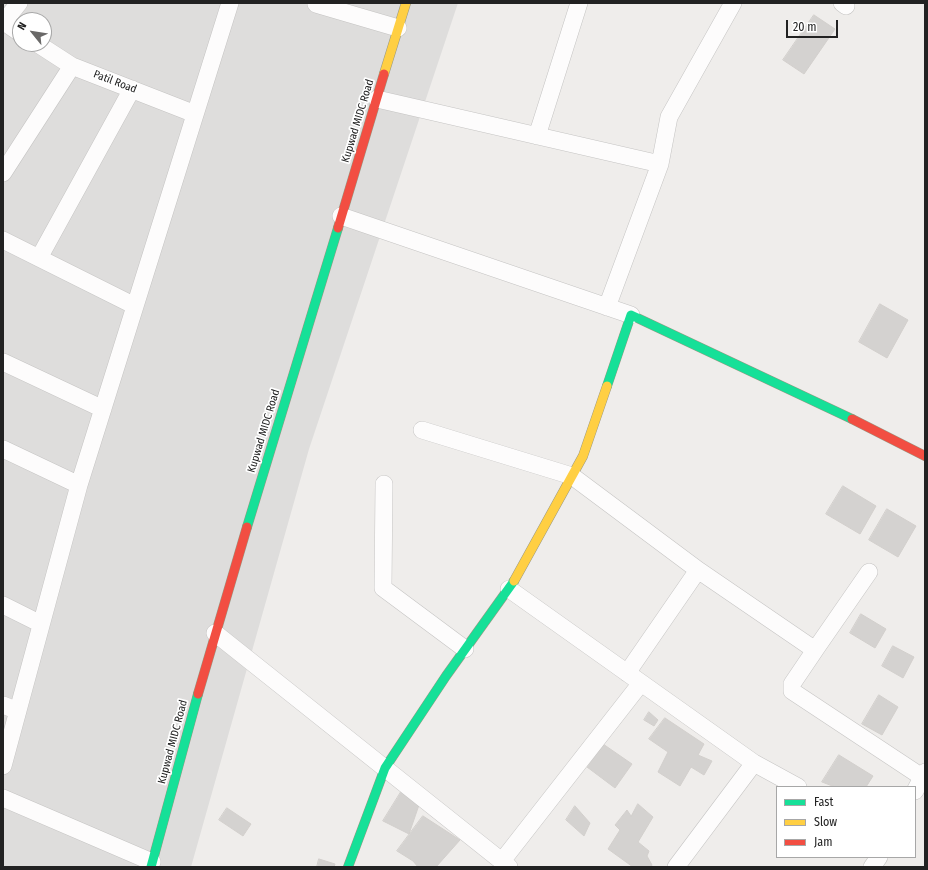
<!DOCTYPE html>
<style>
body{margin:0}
#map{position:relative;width:928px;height:870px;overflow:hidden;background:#efedeb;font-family:"Fira Sans Condensed",sans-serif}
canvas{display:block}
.frame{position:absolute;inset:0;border:4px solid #222;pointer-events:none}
.legend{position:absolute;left:776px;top:786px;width:140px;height:72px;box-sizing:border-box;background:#fff;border:1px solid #a7a7a7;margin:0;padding:5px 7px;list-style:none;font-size:12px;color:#222}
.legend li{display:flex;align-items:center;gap:8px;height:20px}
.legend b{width:20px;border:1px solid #a7a7a7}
.north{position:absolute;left:12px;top:12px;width:40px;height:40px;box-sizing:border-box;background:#fff;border:1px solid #a7a7a7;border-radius:50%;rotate:300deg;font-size:11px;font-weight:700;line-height:16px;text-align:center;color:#222}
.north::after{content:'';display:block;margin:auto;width:14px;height:18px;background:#6a6968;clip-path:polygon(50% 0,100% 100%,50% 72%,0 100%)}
.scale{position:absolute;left:786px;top:20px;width:52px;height:18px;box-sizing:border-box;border:2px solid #222;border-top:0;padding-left:5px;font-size:12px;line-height:14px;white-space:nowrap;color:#222;-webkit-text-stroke:3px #fff;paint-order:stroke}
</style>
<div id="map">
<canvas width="928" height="870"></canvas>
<div class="frame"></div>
<ul class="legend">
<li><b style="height:5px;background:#16e098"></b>Fast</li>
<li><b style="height:5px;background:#ffcf43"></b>Slow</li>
<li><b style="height:5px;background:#f24e42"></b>Jam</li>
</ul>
<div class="north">N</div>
<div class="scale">20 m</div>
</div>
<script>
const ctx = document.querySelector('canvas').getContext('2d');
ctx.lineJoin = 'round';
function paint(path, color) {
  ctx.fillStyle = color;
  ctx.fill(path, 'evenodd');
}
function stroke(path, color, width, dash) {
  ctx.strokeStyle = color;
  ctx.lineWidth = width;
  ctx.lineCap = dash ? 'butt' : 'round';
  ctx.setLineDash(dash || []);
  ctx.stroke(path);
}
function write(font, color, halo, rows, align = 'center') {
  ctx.font = font + ' "Fira Sans Condensed",sans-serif';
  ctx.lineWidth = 3.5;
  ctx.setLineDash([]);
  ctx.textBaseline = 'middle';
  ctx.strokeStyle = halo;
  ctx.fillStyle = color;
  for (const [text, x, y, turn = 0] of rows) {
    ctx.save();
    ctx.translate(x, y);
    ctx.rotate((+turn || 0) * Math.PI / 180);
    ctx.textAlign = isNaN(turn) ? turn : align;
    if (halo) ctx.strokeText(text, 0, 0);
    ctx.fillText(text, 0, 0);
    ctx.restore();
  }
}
paint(new Path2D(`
 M3,3H458L309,449L191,867H3ZM20,20H44V44H20Z`), '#dedddc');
const building = new Path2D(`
 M814,15L835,29L804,74L783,60Z
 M880,304L908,320L887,358L859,342Z
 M843,486L876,506L860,534L826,514Z
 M887,509L916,526L898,557L869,540Z
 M861,614L886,629L875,648L850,633Z
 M893,646L914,657L903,678L882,666Z
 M879,695L898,707L882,735L862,724Z
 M649,712L658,720L654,726L644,720Z
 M665,718L704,744L698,755L712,761L704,775L691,767L680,786L658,772L668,752L649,739Z
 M603,744L632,764L615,788L587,767Z
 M839,755L873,776L866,787H835L822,782Z
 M401,792L420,802L409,834L383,821Z
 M638,804L653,817L638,842L649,851L647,856L652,865L651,867H633L608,849L620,830L615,825L627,810L631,816Z
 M575,806L590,823L584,836L566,820Z
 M227,808L251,824L243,836L219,820Z
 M423,816L460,840L436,867H418L413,861L397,851Z
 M319,859L335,864L334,867H317Z`);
paint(building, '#d4d2d0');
stroke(building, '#d2cfcc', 1);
const street = new Path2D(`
 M842,3L846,6
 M316,4L398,28
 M4,22L20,33
 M3,23L19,3
 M38,44L72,66L195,114
 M377,99L660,164
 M537,136L579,3
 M3,173L72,66
 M341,216L631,315
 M3,240L135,306
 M39,258L132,89
 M607,307L660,164L669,117L733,3
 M3,362L103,409
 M422,430L572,476L698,570L815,650L792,684V691L922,777
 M3,449L79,485
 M384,484L383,588L465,649
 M509,589L754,763L798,787
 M3,605L41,624
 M215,633L509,867
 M815,650L869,572
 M627,673L698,570
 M3,705L18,711
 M3,766L79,485L230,3
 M915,791L925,772
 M3,798L152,862
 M502,861L641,683
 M676,867L754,763
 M872,867L879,857`);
const fast = new Path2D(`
 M607,386L631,315L852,419
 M247,527L338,228
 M151,867L198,694
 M348,867L385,768L446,676L514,581`);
const slow = new Path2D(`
 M384,74L406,3
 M514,581L583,456L607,386`);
const jam = new Path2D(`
 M338,228L384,74
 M852,419L925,456
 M198,694L247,527`);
stroke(street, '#c5c4c3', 18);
stroke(fast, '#999883', 10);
stroke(slow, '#999883', 10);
stroke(jam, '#999883', 10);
stroke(street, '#fdfcfc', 17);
stroke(fast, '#16e098', 9);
stroke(slow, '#ffcf43', 9);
stroke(jam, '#f24e42', 9);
write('11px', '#222', '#fff', [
 ["Patil Road",115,82,21],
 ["Kupwad MIDC Road",358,121,-73],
 ["Kupwad MIDC Road",264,431,-73],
 ["Kupwad MIDC Road",173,742,-75]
]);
</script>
